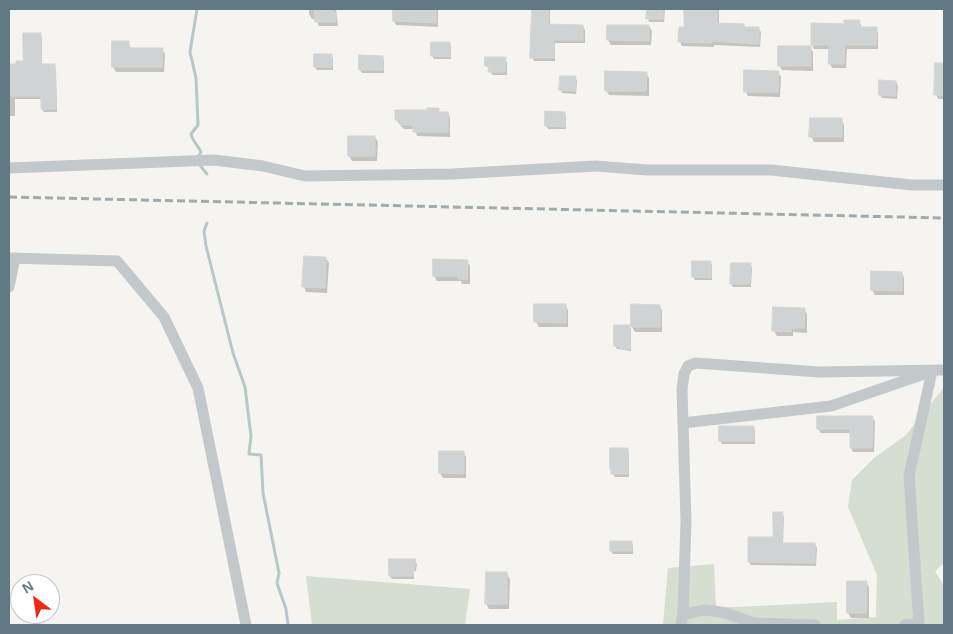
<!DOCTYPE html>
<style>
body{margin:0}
#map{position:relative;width:953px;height:634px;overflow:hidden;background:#f5f4f0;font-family:Helvetica,sans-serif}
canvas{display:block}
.frame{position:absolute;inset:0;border:10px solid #617984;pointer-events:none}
.north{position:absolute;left:10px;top:574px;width:50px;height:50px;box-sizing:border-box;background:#fff;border:1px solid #c0c9ce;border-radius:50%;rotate:329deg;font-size:14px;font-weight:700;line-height:20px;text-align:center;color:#617984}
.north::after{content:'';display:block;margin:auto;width:18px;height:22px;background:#f32611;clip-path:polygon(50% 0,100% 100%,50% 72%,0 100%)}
</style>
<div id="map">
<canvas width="953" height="634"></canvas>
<div class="frame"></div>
<div class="north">N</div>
</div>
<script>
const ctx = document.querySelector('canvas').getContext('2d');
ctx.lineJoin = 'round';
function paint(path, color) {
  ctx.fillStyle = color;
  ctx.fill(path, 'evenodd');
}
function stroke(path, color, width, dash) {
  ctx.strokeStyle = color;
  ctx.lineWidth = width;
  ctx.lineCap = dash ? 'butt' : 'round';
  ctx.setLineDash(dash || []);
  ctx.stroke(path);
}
paint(new Path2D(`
 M944,387V563L935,571L944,586V625H663L668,568L714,564L716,608L837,602V620L876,617L877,575L848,507L852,480L874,458L906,435Z
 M306,576L470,589L465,625H312Z`), '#d6ddd1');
paint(new Path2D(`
 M309,9H336L338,26H319L316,19H312L309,14Z
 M394,9H438V27L396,25L394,21Z
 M532,9H550V26H583L585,30V43H555V61H534L532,57Z
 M648,9H665L664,22H649L648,19Z
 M685,9H719V25H743L745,28H758L761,32L760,47L714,45V47L682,46L680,42L685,29Z
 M859,21L862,28H876L878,33V49H847L846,68H832L830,63V49H814L812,44L845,25Z
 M649,26L652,31L651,45H611L608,40Z
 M40,34L42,38V65L54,66L56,69L57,112H44L42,109V99H15V116H9V65H17L24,62Z
 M128,42L131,49H162L165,54L164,72H116L113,67Z
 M433,43H449L451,46V59H434L432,56Z
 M810,47L813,52V71L782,70L779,65Z
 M315,55H331L333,58V70H317L315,67Z
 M382,57L384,60V73H362L360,70Z
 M505,59L507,62V75H492L490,69L486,66Z
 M936,65H944V99H938L936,94Z
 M778,72L781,77L780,97L748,96L745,91Z
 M646,73L649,78V96L609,95L606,90Z
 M561,77L575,78L577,81L576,94L562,93L561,90Z
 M896,82L898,86L897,99L882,98L880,95Z
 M438,110L440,113H448L450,118V137L417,136L415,129H404L396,120Z
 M564,113L566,116V129H548L546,126Z
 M841,119L844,125V142H814L811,136Z
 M375,137L378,142L377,161H352L349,156Z
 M326,258L329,263L327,293L306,292L304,287Z
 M467,261L470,266V284H462L461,281H437L434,276Z
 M710,262L712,265V280H695L693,277Z
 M750,265L752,268L751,287H733L731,284Z
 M902,273L904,278V295H875L872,290Z
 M536,305H565L568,310V327H539L536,322Z
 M660,306L662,311V332H635L632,327Z
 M804,309L807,314V333L793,332V336H777L774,331Z
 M615,326H629L631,329V351L617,349L615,346Z
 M872,417L875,421L874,452H853L851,448V433H821L818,429Z
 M720,428H753L755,431V444H722L720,441Z
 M627,449L629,453V477H615L613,474Z
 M463,452L466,457V478H443L440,473Z
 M782,514L784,517L783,544H815L817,548L816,566L751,565L749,562L774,538Z
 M632,543L633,546V554H613L611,551Z
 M415,561L417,564L416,571H414V579H392L390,576Z
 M507,574L510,579L509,609H489L486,604Z
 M866,582L869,587V618H851L848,613Z`), '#0003');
stroke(new Path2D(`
 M197,9L190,52L196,78L198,125L191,134C193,142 198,145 201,152L198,157
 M198,163L207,174
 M207,223L204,231L206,246L233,353L245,387L251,436L249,454L261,455L263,493L279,573L277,583L286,609L288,625`), '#b7c8ca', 3);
const building = new Path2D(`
 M315,9H334V12L336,13V22H315Z
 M393,9H436V23L393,21Z
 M532,9H549L548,24L583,25V40H554V58H530Z
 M647,9H663V19H646Z
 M684,9H717V23L744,24V27H759V44L712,41V43L678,42L679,27H684Z
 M844,20H860V27H877L876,45H845L844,64H828L829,45H811V23L844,24Z
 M607,25H649V41L607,40Z
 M23,33H41V64H55L56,109H41V96H9V64H16V61H23Z
 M112,41H129V48H163L162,67H112Z
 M431,42H450V57L431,56Z
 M778,46H811V66H778Z
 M314,54H332V67H314Z
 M359,55L383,56V70H359Z
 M485,57H506L505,72H488L489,66H485Z
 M935,63H944V95H934Z
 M744,70L779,71L778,92H744Z
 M605,71L647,72L646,91H605Z
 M560,76H576L575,91L559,90Z
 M879,80L896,81V96L879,95Z
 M427,108H439V112H448V132H413V125H400V120H395V110H427Z
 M545,111L565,112V127L545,126Z
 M810,118H842V137H809Z
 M348,136H375V156H348Z
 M304,256L326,257L325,288L302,287Z
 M433,259L468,260L467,279H458V276H433Z
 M692,261H711V278L692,277Z
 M731,263H751L750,284H730Z
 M871,271L902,272V291L871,290Z
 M534,304H566V323L534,322Z
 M631,304L660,305V327H631Z
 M773,307L805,308L804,328H791V332L772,331Z
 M614,325H630V349H620V347L614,346Z
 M817,416H873L872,448H850V429H817Z
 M719,426H754V441H719Z
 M610,448H628V474H611V469H610Z
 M439,451H464V474L439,473Z
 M773,512H783L782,543H815V563L748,562V537H773Z
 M610,541H632V551H610Z
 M389,559H416L413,576H389Z
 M486,572H507V604H485Z
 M847,581H867L866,613H847Z`);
paint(building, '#d0d3d3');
stroke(building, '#d6d5d3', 1);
stroke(new Path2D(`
 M9,168L214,160L263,166L305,176L452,174L596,166L647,170H771L912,185H944
 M9,258L117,261L164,317L198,388L246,625
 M9,287L15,258
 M683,423L831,406L924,374
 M683,615L703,610L714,611L726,613L753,623L815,625
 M681,625L683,615L686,521L682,390L684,374L688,366L696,363L819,372L944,370
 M905,625L919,624
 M919,625L909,476L932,371`), '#c3c8ca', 11);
stroke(new Path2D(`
 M9,197L944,218`), '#a1aaae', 3, [8, 4]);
</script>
